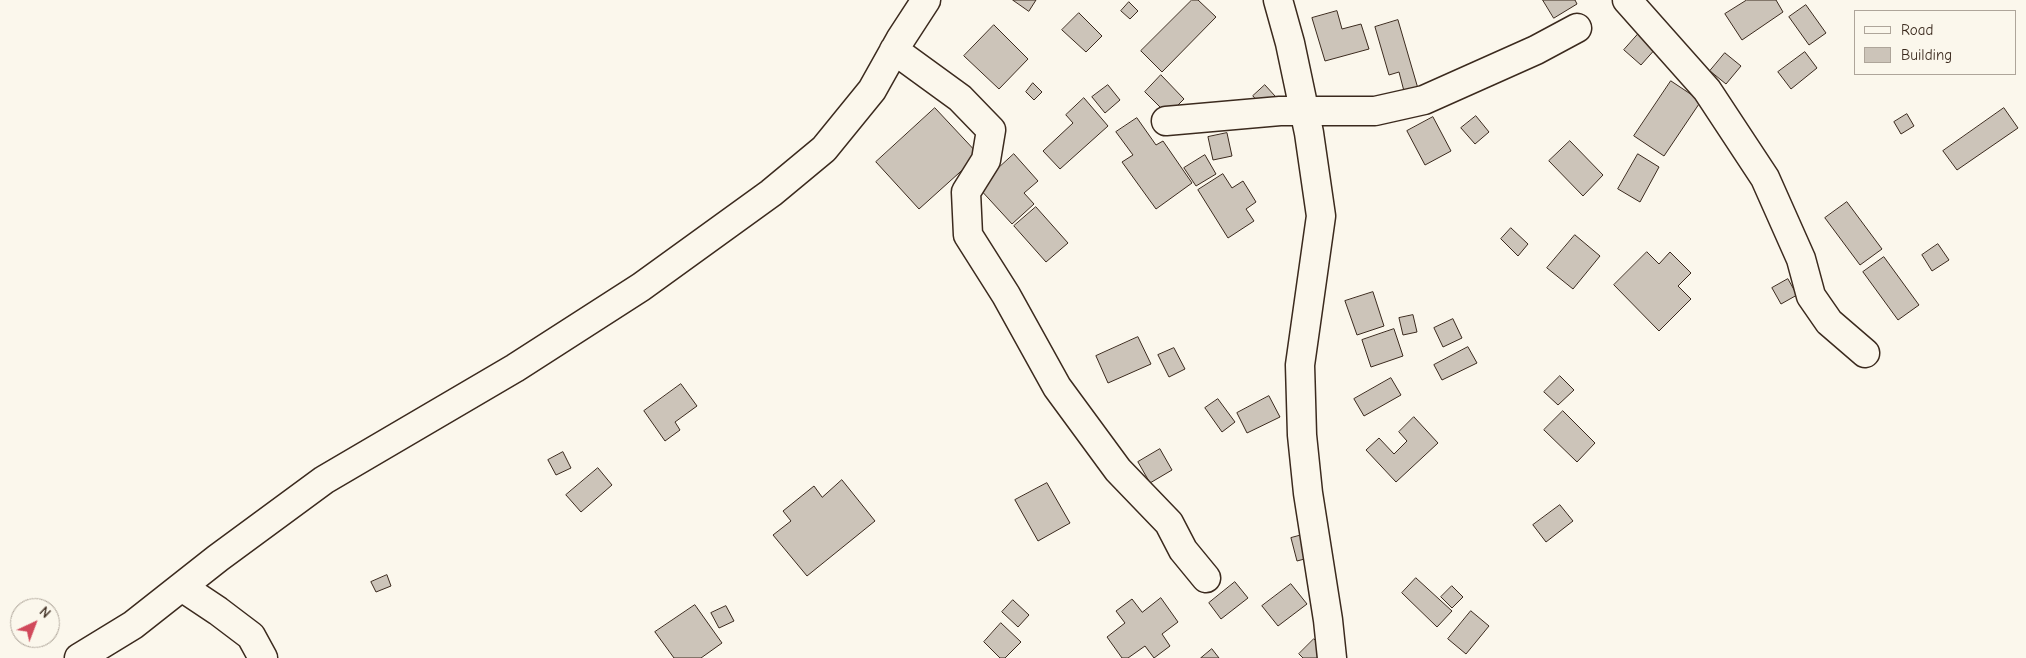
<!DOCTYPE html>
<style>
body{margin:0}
#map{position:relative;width:2026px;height:658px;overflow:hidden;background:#fbf7ec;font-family:"Comic Neue",sans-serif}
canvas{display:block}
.legend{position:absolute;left:1854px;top:10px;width:162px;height:65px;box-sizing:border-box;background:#fbf7ec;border:1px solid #aea59a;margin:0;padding:6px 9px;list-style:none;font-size:15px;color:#3b2a1e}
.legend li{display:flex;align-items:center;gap:10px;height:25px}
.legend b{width:25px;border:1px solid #aea59a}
.north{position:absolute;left:10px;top:598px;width:50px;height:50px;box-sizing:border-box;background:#fbf7ec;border:1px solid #aea59a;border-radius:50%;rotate:43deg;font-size:14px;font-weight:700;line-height:20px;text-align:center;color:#3b2a1e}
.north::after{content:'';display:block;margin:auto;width:18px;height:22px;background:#d1495b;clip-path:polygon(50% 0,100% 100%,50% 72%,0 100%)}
</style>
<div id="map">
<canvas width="2026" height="658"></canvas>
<ul class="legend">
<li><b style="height:6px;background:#fbf7ec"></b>Road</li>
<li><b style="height:14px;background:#ccc4b9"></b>Building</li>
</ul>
<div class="north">N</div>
</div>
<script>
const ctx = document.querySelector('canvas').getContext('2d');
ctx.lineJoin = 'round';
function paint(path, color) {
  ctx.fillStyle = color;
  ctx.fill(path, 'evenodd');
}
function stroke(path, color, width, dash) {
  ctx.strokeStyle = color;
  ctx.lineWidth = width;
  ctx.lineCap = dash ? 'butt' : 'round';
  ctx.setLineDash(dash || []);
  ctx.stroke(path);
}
const building = new Path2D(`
 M1013,0H1036L1029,11Z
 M1192,0H1198L1216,17L1162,72L1141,51Z
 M1543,0H1575L1577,4L1554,18Z
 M1747,0H1776L1783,12L1742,40L1725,14Z
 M1129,2L1138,11L1130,19L1121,11Z
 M1806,5L1826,33L1809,45L1789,17Z
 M1337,11L1342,29L1361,24L1369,49L1325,61L1312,18Z
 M1079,13L1102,36L1086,52L1062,30Z
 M1398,20L1419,92L1405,95L1399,72L1389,75L1375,27Z
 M994,25L1028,59L999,89L964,56Z
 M1640,32L1657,47L1641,65L1624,50Z
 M1805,52L1817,68L1791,89L1778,72Z
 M1725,53L1741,66L1726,84L1710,71Z
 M1161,75L1184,99L1168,115L1145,92Z
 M1671,81L1701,101L1664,156L1634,136Z
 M1033,83L1042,92L1034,100L1026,92Z
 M1108,85L1120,100L1105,113L1092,97Z
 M1265,85L1275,96L1263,108L1253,96Z
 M1084,98L1108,126L1060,169L1043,151L1073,123L1066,115Z
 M935,108L979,155L919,209L876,162Z
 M2004,108L2018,128L1957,170L1943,151Z
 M1907,114L1914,126L1901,134L1894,122Z
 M1476,116L1489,132L1475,144L1461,128Z
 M1433,117L1451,151L1425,165L1407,131Z
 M1137,118L1156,145L1163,141L1192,183L1156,209L1122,162L1133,155L1116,132Z
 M1227,133L1232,156L1213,160L1208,137Z
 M1570,141L1603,175L1583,196L1549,161Z
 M1014,154L1038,181L1024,193L1034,204L1012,224L978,187Z
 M1638,154L1659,167L1640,202L1618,189Z
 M1205,155L1216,174L1196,186L1184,168Z
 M1223,174L1232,188L1243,181L1256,202L1246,209L1254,221L1228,238L1198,190Z
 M1847,202L1882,249L1860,265L1825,218Z
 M1036,207L1068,243L1046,262L1014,226Z
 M1511,228L1528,244L1518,256L1501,239Z
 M1575,235L1600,256L1573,289L1547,268Z
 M1938,244L1949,260L1932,271L1922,255Z
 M1647,252L1659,264L1670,252L1691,273L1678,286L1691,299L1659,331L1614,285Z
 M1884,257L1919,305L1898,320L1863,272Z
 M1788,279L1797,295L1781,304L1772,288Z
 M1373,292L1384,326L1357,335L1345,301Z
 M1413,315L1417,332L1403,335L1399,318Z
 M1453,319L1462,338L1443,347L1434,328Z
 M1394,329L1403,356L1371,367L1362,340Z
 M1138,337L1151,364L1108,383L1096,356Z
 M1468,347L1477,363L1442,380L1434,365Z
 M1174,348L1185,369L1169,377L1158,355Z
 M1560,376L1574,390L1558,405L1544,392Z
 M1391,378L1401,395L1364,416L1354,399Z
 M681,384L697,406L675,422L680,430L665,441L644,411Z
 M1269,396L1280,417L1247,433L1237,413Z
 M1218,399L1235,422L1222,432L1205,408Z
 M1563,411L1595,443L1577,462L1544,430Z
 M1414,417L1438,443L1396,482L1366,450L1379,438L1394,454L1407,441L1399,432Z
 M1160,449L1172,470L1150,483L1138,462Z
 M563,452L571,468L556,475L548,460Z
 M598,468L612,485L581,512L566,495Z
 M842,480L875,521L807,576L773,535L791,521L783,511L814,486L822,497Z
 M1047,483L1070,523L1038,541L1015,500Z
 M1560,505L1573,521L1546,542L1533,525Z
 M1306,534L1312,557L1297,561L1291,538Z
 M387,575L391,586L376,592L371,582Z
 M1416,578L1452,611L1437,627L1402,593Z
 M1235,582L1248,598L1221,619L1209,603Z
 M1291,584L1307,604L1278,626L1262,606Z
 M1452,586L1463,597L1452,608L1441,597Z
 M1161,598L1178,622L1162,634L1170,646L1154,658L1145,646L1128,658H1122L1107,637L1125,623L1116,611L1132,599L1142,612Z
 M1013,600L1029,615L1018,627L1002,612Z
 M695,605L722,643L701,658H674L655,632Z
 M726,606L734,621L719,628L711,613Z
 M1471,611L1489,626L1466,654L1448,639Z
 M1001,623L1021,642L1005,658H1000L984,642Z
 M1314,639L1326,651L1318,658H1303L1299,654Z
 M1212,649L1219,658H1201Z`);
paint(building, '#ccc4b9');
stroke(building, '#3b2a1e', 1);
const minor = new Path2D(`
 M1278,0L1290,43L1309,133L1321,216L1300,365L1302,435L1308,493L1328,620L1332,658
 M1627,0L1707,90L1765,178L1801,259L1811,296L1829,322L1865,353
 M894,50L960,98L991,130L986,160L966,192L968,235L1006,295L1057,387L1118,470L1169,523L1183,550L1206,578
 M1166,121L1280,111H1375L1424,100L1536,50L1577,28
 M182,587L218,611L251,636L263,658
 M79,658L133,625L218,558L324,480L515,368L641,287L771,193L824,149L872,90L900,40L926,0`);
stroke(minor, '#3b2a1e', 31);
stroke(minor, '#fbf7ec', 28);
</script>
